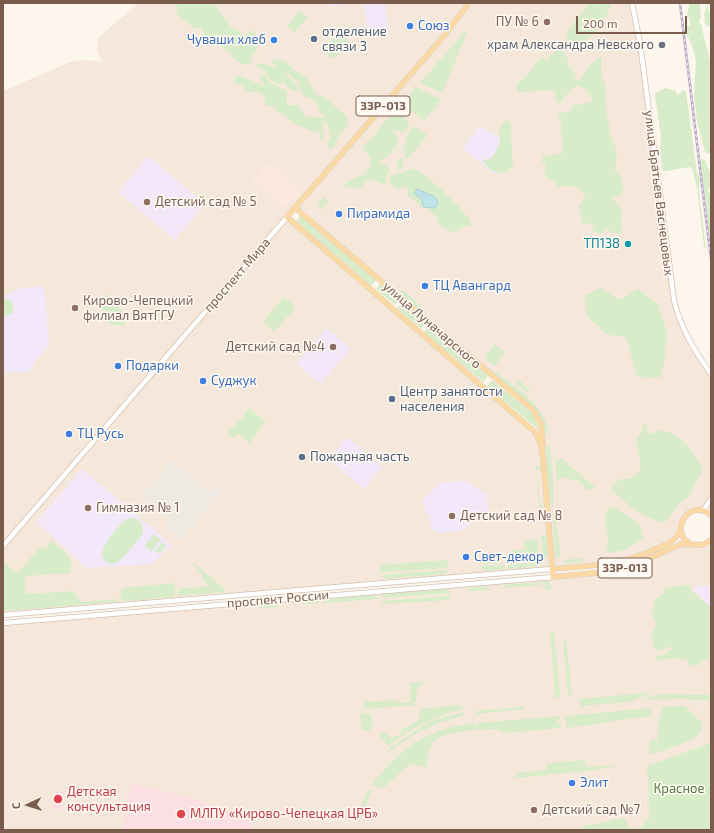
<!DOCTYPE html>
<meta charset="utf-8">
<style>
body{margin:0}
#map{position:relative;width:714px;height:833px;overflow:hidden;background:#fdf6ec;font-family:"Exo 2",sans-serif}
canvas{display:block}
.frame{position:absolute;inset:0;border:4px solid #7a5c4d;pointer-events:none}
.north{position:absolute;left:8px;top:785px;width:40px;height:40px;-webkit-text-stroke:3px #fffaf3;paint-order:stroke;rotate:266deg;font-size:11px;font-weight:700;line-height:16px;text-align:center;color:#7a5c4d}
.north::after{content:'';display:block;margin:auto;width:14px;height:18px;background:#7a5c4d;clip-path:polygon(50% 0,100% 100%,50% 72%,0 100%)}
.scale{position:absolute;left:576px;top:16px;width:111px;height:18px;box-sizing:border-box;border:2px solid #7a5c4d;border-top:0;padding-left:5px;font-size:12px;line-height:14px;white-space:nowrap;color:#7a5c4d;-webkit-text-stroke:3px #fffaf3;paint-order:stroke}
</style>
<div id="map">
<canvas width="714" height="833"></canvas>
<div class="frame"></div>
<div class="north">С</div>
<div class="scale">200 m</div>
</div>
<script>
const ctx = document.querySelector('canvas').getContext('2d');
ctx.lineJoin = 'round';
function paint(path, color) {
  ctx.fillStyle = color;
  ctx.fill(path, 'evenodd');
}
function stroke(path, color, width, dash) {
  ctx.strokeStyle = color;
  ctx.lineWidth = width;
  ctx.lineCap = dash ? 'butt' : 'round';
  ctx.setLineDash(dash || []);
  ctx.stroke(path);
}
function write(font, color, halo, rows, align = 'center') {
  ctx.font = font + ' "Exo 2",sans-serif';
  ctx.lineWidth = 3;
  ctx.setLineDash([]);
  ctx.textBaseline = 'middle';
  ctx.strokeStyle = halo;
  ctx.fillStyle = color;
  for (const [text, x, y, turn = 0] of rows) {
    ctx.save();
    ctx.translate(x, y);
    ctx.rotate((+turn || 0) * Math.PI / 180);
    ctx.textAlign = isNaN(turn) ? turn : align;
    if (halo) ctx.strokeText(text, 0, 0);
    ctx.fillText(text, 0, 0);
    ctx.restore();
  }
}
paint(new Path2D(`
 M139,3H632L670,273L680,322L711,374V499L703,511H694L681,526L673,542L614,563L3,615V91L70,62L88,60L102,62L97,50L98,38ZM295,208L537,415L543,441L287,217Z
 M711,540V830H3V623L615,571L676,546L698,545Z`), '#f5e8da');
paint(new Path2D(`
 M268,163L299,192L286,207L252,180Z`), '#fde8e0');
paint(new Path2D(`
 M172,460L210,493L218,484L224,489L181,540L164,525L168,519L141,496Z`), '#efe9e4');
paint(new Path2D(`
 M321,3H385L389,33L368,35L364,5L361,3L330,6Z
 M480,126L510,144V164L505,172L495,174L462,148Z
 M148,156L205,204L175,240L118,192Z
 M44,286L49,345L28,372L3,373V295L11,294L15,289Z
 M327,328L351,349L320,384L296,363Z
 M347,437L382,467L364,489L329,459Z
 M82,469L172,545L152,564L87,568L36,522Z
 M465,481L486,493L490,513L481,514L461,531L439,533L431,528L430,514H426L425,506L421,502L439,483Z
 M695,586H711V608L694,590Z`), '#f3e8fa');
paint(new Path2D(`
 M131,784L197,799L254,822L251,830H123Z
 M57,790L64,791L61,811L53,809Z`), '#fbdfe3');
paint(new Path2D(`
 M175,3H209L215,5L232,28L238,30L243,36L252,30L258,38L257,50L252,56V60L250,64C242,66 232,60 230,52C218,46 219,40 205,36L201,28H194L179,17Z
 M590,3H610C613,17 569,68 566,33Z
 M690,3H700L701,17L699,22L701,24L711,65V152L708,154L705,152L697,122L694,95L696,61L692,45L686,33V27L691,25L687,13Z
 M707,4L711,18L710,27L705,24L704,15Z
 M300,11L308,18L295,32L287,25Z
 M466,30L467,33L444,89L440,92L420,83Z
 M338,33H342L348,39L349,42L336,57L332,58L324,52V49Z
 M557,51H563L568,60V66L576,74L575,79L579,81L587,69L601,55V73L606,88V108L610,133L616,149L617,162L614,169L621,177L623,192L620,196L611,198C623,207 622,209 621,223C620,227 623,229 622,233L616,234L606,229L600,234L592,230L593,226L590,223L582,224L579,207L586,193L584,194C574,183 569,186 555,187V181L546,178L543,173L546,170L545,164L542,162L543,156L563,153L561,122L558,114L560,112L569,113L573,106L591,102L593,99L587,91L577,85L563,98L562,102L558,103L556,100L555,90L519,92L516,86L517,84L529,73L539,59L543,57L548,60L550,55Z
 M275,60C283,59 289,62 293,70L298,71L307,79L316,94L324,97L347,116L348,126C346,129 342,131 340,134C337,140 338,145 331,149L327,147L331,136L326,121L323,122L324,140H321L319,132L312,131L291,122L285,115L276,111L275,107L266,105L265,96L258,92H248L241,85H236L234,79L237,75L265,86L259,77L264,74L271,83L280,88L287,90V105H299L306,117H324L325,116L319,111C315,95 314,102 302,95L299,83L285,70C286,77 296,81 298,89L296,92L288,88L284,82L280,84L273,82L264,70L257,67V63C265,63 271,67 277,67L278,65L272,64V61Z
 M416,87L440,99L438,105L424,120L402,104Z
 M666,88L676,91L678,96L682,90L686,91L697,173L700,179L699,191L706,249L704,247L697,187L692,168L690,167L666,171H663L662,168L660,148L661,137L655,96V93Z
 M402,115L408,120V128L404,132L392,130V132L396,135L399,142L387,157L379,161V164L386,165L390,169L387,175L386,185L370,179L359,188L345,187V183L364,174L370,166L371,158L363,148C366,142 370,141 374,136C384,124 383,116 402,115Z
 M510,120L513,165C505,180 488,171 482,160L492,158L500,143L499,131L503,122Z
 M414,126L427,135C426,138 410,157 408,159L404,156C403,146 407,132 414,126Z
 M399,158H402L404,165L399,170L396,168Z
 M700,159H704L711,174V189H707L711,195V247Z
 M413,168C423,171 473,216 472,226H464C453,237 452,230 440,227L436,216L424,207H435L438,203L435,197L417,189L414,192L423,202V207H420L416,201L408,196V188L403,187L397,189L390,184V175C398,174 406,173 413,168Z
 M324,197L329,201L320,211L318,204Z
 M301,215L376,280L371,286L296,221Z
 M381,283L399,300L395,305L376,289Z
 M600,288L620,300L638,289L658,304L667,332L664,364L660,377L655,378L637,376L627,340L623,336L607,335L587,316L584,296Z
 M403,290L424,309L421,312L402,296L401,292Z
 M105,293L125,314V326L109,324L101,306L104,302Z
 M284,297L294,305L295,308L276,330L273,331L264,323V320Z
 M3,298L12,301L14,308L11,314L3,316Z
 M402,303L426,323L421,328L397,308Z
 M429,325L488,376L483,382L424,332Z
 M495,344L505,353L494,366L484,357Z
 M495,371C517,389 550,407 548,439C539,405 521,397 495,375Z
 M492,380L533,414L539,430L487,386Z
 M519,380L530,390L528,393L516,384Z
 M248,408L266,421L250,443L239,434L233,439L227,433L243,417Z
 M646,423L648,434C654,433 659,429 666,431C682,436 695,454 703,469L691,492L687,498L680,502L666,522C646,521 624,502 610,488L620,479H631L638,473L641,465L636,442L641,433L643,424Z
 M545,446H550L553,477V508L551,505Z
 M561,458L594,486V489L588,490L577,480H571L568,477L561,478L560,481H557L555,462Z
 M536,466H540L541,469L537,470L540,505H544L542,508H539Z
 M611,507H615L640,525L643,537C632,548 623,551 608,553C606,547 608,542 608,536C607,527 600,514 611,507Z
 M553,512L555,513L561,557L555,558Z
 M128,518C136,517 144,522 143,531C142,537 136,542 132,547C125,556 111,575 102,556C100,547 120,523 128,518Z
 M154,534L161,540L151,552L144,546Z
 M537,536L540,559L510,561V551L525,549L524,541L537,540Z
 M541,536L546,537L548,558H543Z
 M52,541L70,557L71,573L25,576L26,594L74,591L81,602L118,599L117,602L3,611V561L17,573L40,548L47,547Z
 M162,542L166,546L160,554L155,550Z
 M500,557L501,563L482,564L481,559Z
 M583,558V562L565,564V560Z
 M447,560L448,568L380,572V565Z
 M540,562L541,566L508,569V564Z
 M194,563L225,589V592L178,596V589L210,586L202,579L201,572L192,564Z
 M505,565V569L483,571L482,566Z
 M448,570L446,574L384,579L381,575Z
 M543,580L550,582L551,590H546Z
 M541,582V585L504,588V585Z
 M174,583L175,595L174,597L124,601L122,600L121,590L123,588Z
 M688,585L692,586L691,590L710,607L711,659L701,660V665H690L686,659L675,658L656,661L655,657L659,654L664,656L666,652L674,648L665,647L663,650H656L653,647L652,634L656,624L652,613L655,599L663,594L664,588Z
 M485,586L489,588V590L469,591V588Z
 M447,589L451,593L381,598L383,595L386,594Z
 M374,595L378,599L322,603L324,599Z
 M451,596L449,600L382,604V601Z
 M319,599V603L303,605L307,600Z
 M278,602V607L260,608L255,604Z
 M550,631H554L560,697L555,698Z
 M563,641H566L572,694L568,697Z
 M427,681L417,688L416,700L414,705L367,709L363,708L365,702L396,700L400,703L411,702L410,683Z
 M654,692L628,702L580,706L579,699Z
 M662,694L711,695V701L681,699L640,700Z
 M460,705L464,709C435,715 411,728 388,746L377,733H387L392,738L402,733L401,730L419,720L420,709Z
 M684,705L702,723C702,729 701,733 696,737C689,742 654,755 647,754L651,739L653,738L656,743L658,741C658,725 656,719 665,706L675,707Z
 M524,707V709L477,714L476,711Z
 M652,708V716C623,719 595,725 566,728L567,719H565V716Z
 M464,712L463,716C433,724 417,731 392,750L389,748L431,721Z
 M363,713L371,714L372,727L370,730L364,731L361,728L360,715Z
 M560,716V719H558V723H561V728L505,733L496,729L478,730L477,723Z
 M475,723L476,730C447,734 427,732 427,767L410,764L384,787L380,788L374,785V782C402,747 430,728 475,723Z
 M711,743V830H583V826L625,818L628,826L632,829L642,827L650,817L647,766Z
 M585,760L586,767L618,765L596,770L515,778L516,773L546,770L547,763Z
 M372,790L359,823H358C358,812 363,801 368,791Z`), '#d8ecc9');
const water = new Path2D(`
 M417,189L435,197L438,203L435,208L423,207L422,200L415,194Z`);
paint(water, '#bfe3e8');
stroke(water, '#a5d3da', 1);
const secondary = new Path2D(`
 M632,3L640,43L674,300C681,329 694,350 711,374
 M703,511L711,499
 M3,546L287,217
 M3,615L552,569
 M3,623L553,577`);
const primary = new Path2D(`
 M469,3L443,37L287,217L535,432L540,442L543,456L553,577L615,571L639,563L681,544L702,545L711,540
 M295,208L533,410L541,424L543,445
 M691,544C667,532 690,497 711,515
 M552,569C588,566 621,565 654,550C665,545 675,542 680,531`);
stroke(secondary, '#d6c0b0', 6);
stroke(primary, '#dad1cd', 6);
stroke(secondary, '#fff', 4.5);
stroke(primary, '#fbd9a5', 5);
const rail = new Path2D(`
 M680,3L711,259`);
stroke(rail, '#b9a8c9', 2.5);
stroke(rail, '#fffaf3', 1, [3]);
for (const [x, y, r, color] of [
 [547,22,4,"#8d6e63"],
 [410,26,4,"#3f7fe0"],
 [314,39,4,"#5c6f8a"],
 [274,40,4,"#3f7fe0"],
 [662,45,4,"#6b7280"],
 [147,202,4,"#8d6e63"],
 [339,214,4,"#3f7fe0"],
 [628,244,4,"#0f9aa8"],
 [425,286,4,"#3f7fe0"],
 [75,308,4,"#8d6e63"],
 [333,347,4,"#8d6e63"],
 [118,366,4,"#3f7fe0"],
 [203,381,4,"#3f7fe0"],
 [392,399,4,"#5c6f8a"],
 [69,434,4,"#3f7fe0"],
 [302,457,4,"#5c6f8a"],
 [88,508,4,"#8d6e63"],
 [452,516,4,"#8d6e63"],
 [466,557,4,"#3f7fe0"],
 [572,783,4,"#3f7fe0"],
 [58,799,5,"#e0444e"],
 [534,810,4,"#8d6e63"],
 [181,814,5,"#e0444e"]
]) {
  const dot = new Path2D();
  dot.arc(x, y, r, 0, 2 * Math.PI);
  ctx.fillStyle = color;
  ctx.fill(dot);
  stroke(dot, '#fffaf3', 1.5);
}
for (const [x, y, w] of [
 [383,106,54],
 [625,568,54]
]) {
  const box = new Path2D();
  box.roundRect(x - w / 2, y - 10, w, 20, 3);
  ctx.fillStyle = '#fffaf3';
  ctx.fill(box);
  stroke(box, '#7a5c4d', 1);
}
write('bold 12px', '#7a5c4d', null, [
 ["33Р-013",383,106],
 ["33Р-013",625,568]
]);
write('13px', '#785e54', '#fffaf3', [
 ["ПУ № 6",539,22,"right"],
 ["Детский сад № 5",155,202],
 ["Кирово-Чепецкий",83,301],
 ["филиал ВятГГУ",83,316],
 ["Детский сад №4",325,347,"right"],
 ["Гимназия № 1",96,508],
 ["Детский сад № 8",460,516],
 ["Детский сад №7",542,810]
], 'left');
write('13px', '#366cbe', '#fffaf3', [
 ["Союз",418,26],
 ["Чуваши хлеб",266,40,"right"],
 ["Пирамида",347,214],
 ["ТЦ Авангард",433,286],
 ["Подарки",126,366],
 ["Суджук",211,381],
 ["ТЦ Русь",77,434],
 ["Свет-декор",474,557],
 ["Элит",580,783]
], 'left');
write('13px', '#4e5e75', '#fffaf3', [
 ["отделение",322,32],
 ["связи 3",322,47],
 ["Центр занятости",400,392],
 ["населения",400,407],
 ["Пожарная часть",310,457]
], 'left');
write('13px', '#5b616d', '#fffaf3', [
 ["храм Александра Невского",654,45]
], 'right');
write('13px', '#7a5c4d', '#fffaf3', [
 ["улица Братьев Васнецовых",659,193,83],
 ["проспект Мира",237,275,-49],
 ["улица Луначарского",432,325,41],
 ["проспект России",278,599,-5]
]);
write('13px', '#0d838f', '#fffaf3', [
 ["ТП138",620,244]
], 'right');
write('13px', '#537a41', '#fffaf3', [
 ["Красное",679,789]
]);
write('13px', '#be3a42', '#fffaf3', [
 ["Детская",67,792],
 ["консультация",67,807],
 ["МЛПУ «Кирово-Чепецкая ЦРБ»",190,814]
], 'left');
</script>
